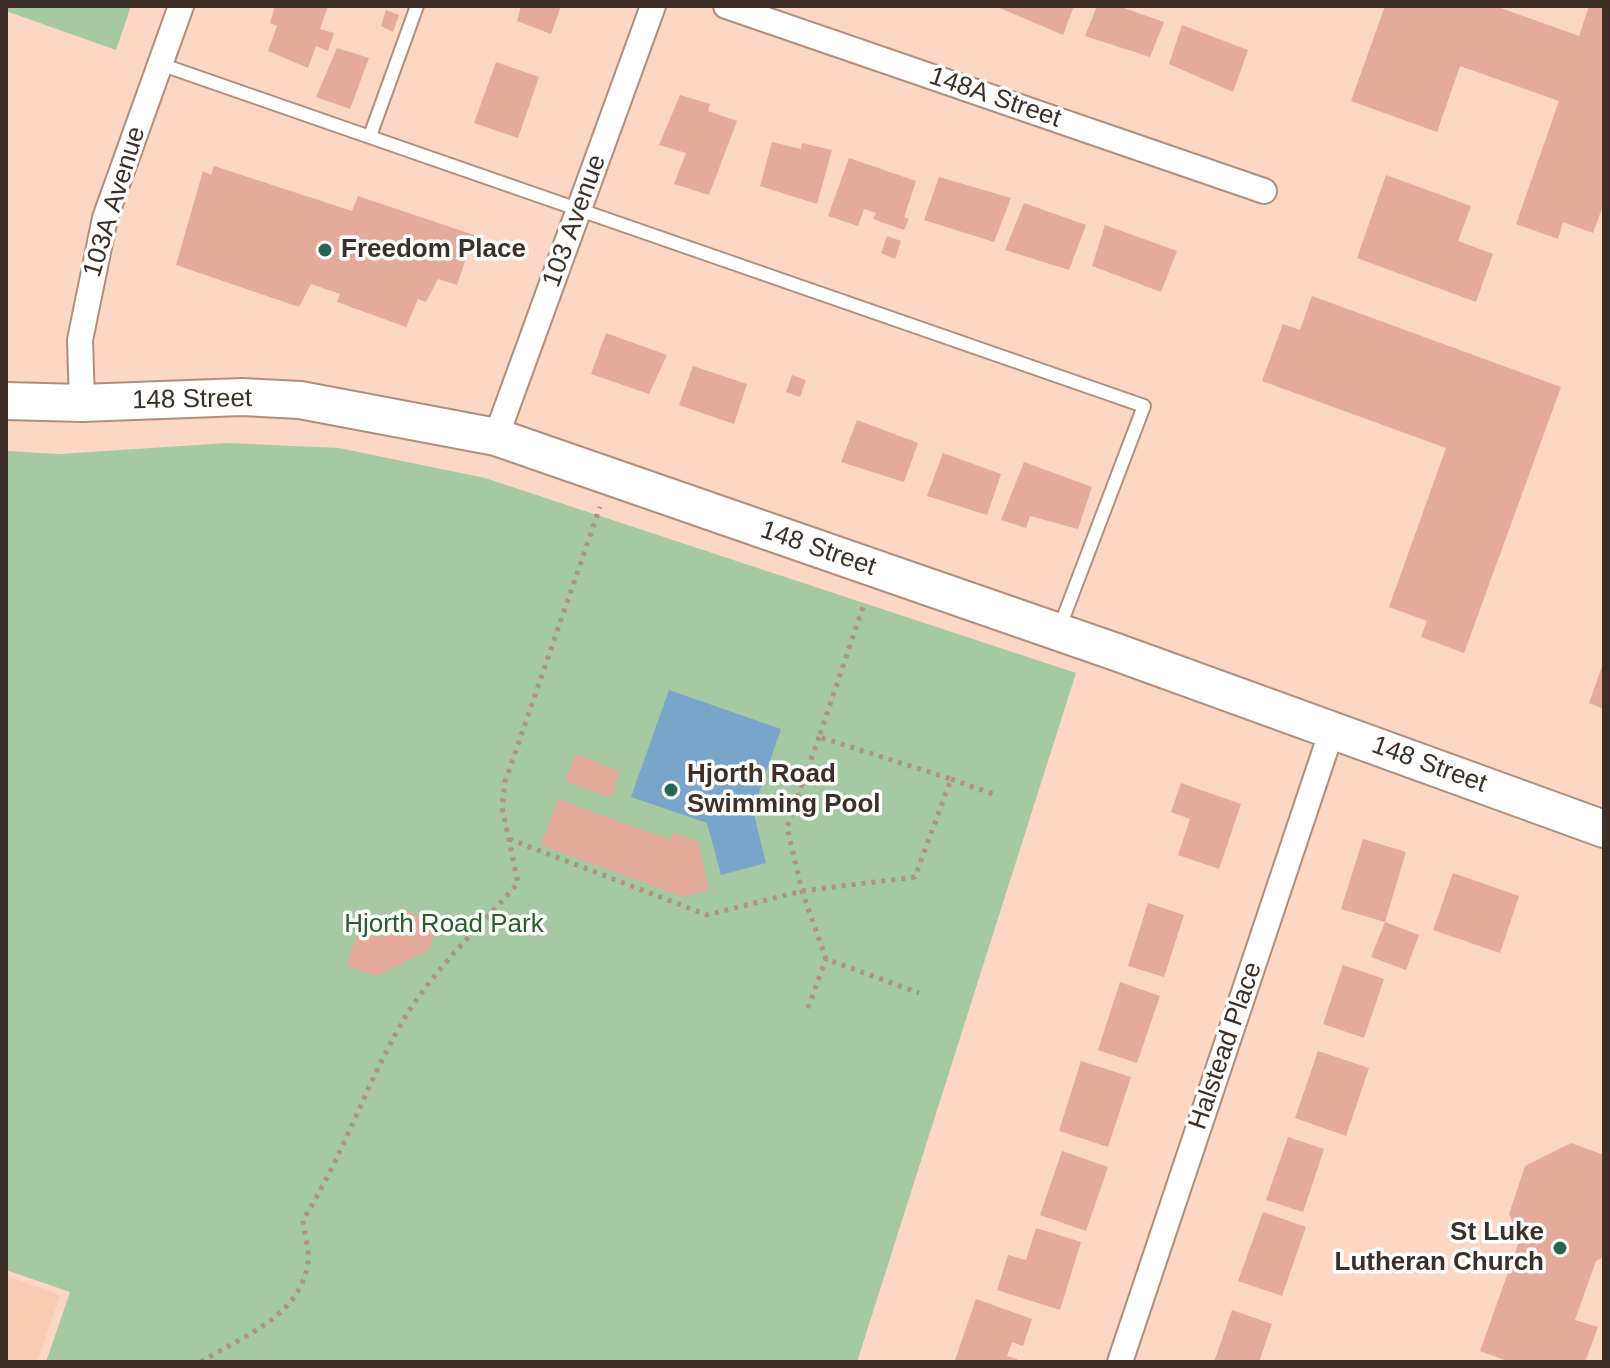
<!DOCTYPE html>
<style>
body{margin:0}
#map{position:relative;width:1610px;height:1368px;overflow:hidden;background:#fcd7c3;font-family:Arial,sans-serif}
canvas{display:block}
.frame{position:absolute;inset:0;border:8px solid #3d2f27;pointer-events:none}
</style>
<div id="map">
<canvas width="1610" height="1368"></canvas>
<div class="frame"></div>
</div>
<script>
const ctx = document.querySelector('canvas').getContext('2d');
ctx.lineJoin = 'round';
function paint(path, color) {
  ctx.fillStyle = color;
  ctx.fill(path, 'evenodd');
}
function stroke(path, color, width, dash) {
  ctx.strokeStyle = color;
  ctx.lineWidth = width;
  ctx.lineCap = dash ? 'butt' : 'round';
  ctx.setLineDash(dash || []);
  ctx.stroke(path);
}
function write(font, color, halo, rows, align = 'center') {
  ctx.font = font + ' Arial,sans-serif';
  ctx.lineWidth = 7;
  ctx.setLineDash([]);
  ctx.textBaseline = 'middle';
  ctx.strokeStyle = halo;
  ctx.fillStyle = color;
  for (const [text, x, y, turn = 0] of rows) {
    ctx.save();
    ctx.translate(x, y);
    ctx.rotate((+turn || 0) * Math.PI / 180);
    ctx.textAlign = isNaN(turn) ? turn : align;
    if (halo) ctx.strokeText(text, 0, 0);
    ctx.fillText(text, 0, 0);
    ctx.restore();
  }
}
paint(new Path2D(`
 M6,1276L60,1295L37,1362H6Z`), '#f9ccb4');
paint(new Path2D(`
 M6,6H131L116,50L6,11Z
 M227,443L339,448L485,478L1076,673L857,1362H46L70,1292L6,1270V451L60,454Z`), '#a4c9a3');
paint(new Path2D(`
 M669,690L781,729L753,810L766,863L721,875L707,823L631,797Z`), '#7aa5ca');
paint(new Path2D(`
 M275,6H328L320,29L334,33L328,51L316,46L308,68L268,51L277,26L270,23Z
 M521,6H561L551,34L517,21Z
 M995,6H1074L1063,35Z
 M1097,6H1118L1164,22L1150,57L1085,36Z
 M1385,6H1495L1579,36L1589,6H1604V203L1593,233L1563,222L1558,239L1516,224L1559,101L1460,66L1437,132L1351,101Z
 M386,10L399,15L393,32L381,26Z
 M1182,25L1248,50L1233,92L1169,64Z
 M337,48L369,58L350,109L316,97Z
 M496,62L539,77L518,138L474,123Z
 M680,95L710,104L708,111L737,121L709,195L674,184L686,153L659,145Z
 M772,142L801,149L802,143L832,150L817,204L760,186Z
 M849,158L916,181L904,217L909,219L904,230L873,219L876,213L864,209L858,226L828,216Z
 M214,166L352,211L358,196L474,235L457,285L438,279L426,302L418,299L406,327L337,302L340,294L311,284L299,307L176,265L203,171L211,175Z
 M1386,175L1471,206L1458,241L1493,254L1476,302L1357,258Z
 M939,177L1011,198L994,242L924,220Z
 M1024,203L1086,225L1069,270L1005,250Z
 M1105,225L1177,251L1161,292L1092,266Z
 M887,236L901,241L895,259L881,253Z
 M1312,296L1561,387L1464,653L1421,637L1427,621L1389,607L1446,448L1262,381L1283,324L1300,330Z
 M606,333L667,355L649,394L591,374Z
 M693,366L747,384L734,424L679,405Z
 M792,375L806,380L800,397L786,392Z
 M857,420L918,443L904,482L841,462Z
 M943,453L1001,474L987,515L927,496Z
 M1024,462L1092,487L1078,529L1030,516L1026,528L1001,520Z
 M1604,661V709L1589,703Z
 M575,754L620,771L611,798L565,781Z
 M1181,783L1241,804L1219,869L1178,855L1190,819L1171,812Z
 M558,799L670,840L673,833L698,842L709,889L683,897L541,845Z
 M1363,839L1406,852L1385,922L1341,909Z
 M1453,873L1519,896L1500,953L1433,930Z
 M1148,903L1184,915L1164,977L1128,966Z
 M403,910L439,922L429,950L377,976L347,966L358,930L379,937L399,928Z
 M1385,922L1419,935L1406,970L1371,957Z
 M1343,965L1384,979L1364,1038L1323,1024Z
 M1120,982L1160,996L1137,1063L1098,1050Z
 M1318,1051L1369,1068L1346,1136L1295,1118Z
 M1081,1061L1131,1077L1108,1147L1059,1131Z
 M1288,1137L1324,1149L1303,1212L1266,1200Z
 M1571,1143L1604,1155V1257L1596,1261L1575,1320L1598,1327L1585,1362H1510L1480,1351L1520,1239L1509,1214L1525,1166Z
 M1062,1151L1108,1167L1086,1231L1040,1215Z
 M1263,1212L1306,1227L1282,1296L1238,1281Z
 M1036,1228L1081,1242L1060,1310L997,1290L1008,1255L1026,1260Z
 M976,1299L1032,1319L1023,1346L1012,1342L1007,1356L1017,1359V1362L955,1360Z
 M1232,1310L1272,1324L1259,1362H1214Z`), '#e4aa9a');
const lane = new Path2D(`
 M160,64L1144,406L1059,629
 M370,136L417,6`);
const street = new Path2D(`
 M726,6L1264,191
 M82,403L80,340L105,218L181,6
 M496,437L653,6
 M1120,1362L1332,730`);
const secondary = new Path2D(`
 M6,401L82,403L242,397L300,400L496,437L1116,652L1604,829`);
stroke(lane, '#b08e7b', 16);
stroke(street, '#b08e7b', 28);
stroke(secondary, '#b08e7b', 40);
stroke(new Path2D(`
 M819,737L787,827L802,891L826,959L919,993
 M951,779L993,794
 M509,839L707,915L802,891L915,877L951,779L819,737L864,604
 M808,1008L826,959
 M201,1362C242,1336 299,1318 308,1263C310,1250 304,1233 303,1220C343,1156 366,1084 404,1019C434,969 480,927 518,883L502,807L505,782L600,507`), '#ae9283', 5, [4, 6]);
stroke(lane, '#fff', 12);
stroke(street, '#fff', 24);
stroke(secondary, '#fff', 36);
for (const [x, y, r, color] of [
 [325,250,8,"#296651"],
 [671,790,8,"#296651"],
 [1560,1248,8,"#296651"]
]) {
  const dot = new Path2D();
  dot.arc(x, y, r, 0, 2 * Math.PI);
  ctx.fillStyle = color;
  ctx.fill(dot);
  stroke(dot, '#fff', 3);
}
write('26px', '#3d2f27', '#fff', [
 ["148A Street",995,98,19],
 ["103A Avenue",115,202,-73],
 ["103 Avenue",575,221,-70],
 ["148 Street",192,400,-1],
 ["148 Street",818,549,19],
 ["148 Street",1429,765,20],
 ["Halstead Place",1226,1046,-71]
]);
write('bold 26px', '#3d2f27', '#fff', [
 ["Freedom Place",341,250],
 ["Hjorth Road",687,775],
 ["Swimming Pool",687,805],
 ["St Luke",1544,1233,"right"],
 ["Lutheran Church",1544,1263,"right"]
], 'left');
write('26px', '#275f2a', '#fff', [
 ["Hjorth Road Park",444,925]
]);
</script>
